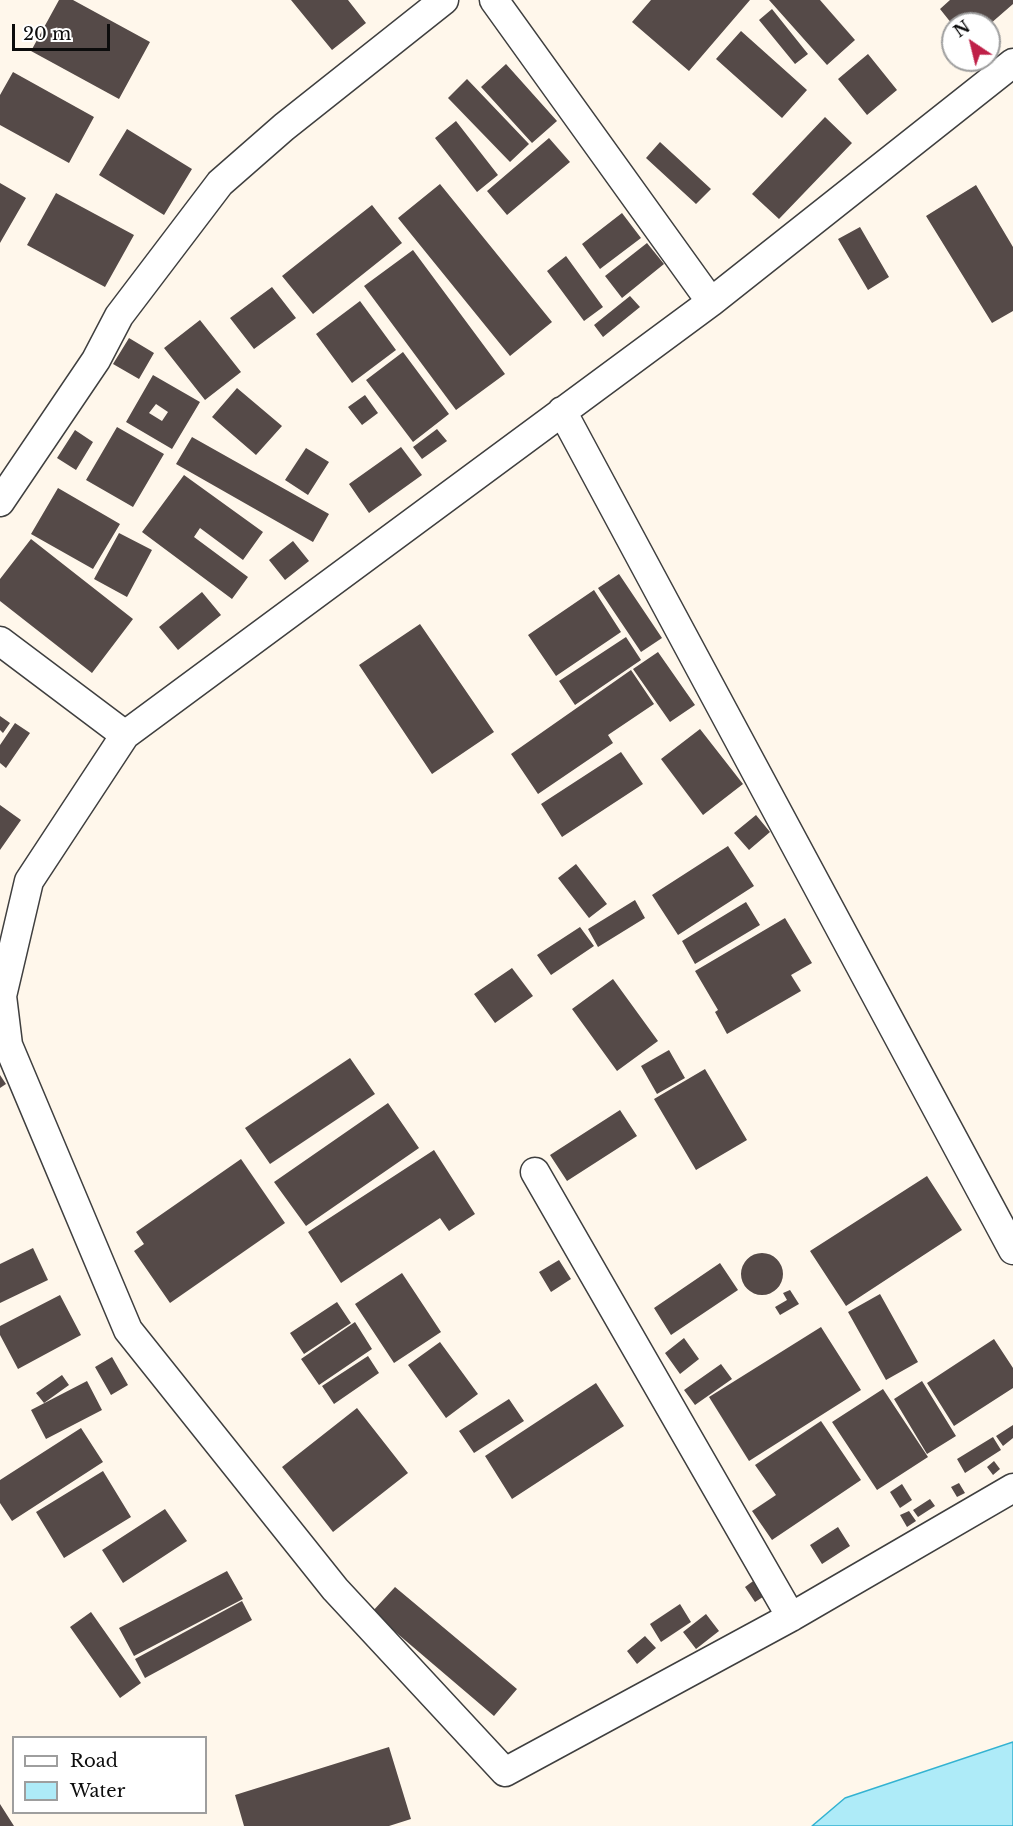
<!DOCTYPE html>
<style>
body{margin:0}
#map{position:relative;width:1013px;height:1826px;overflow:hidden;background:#fff7eb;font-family:"Libre Baskerville",serif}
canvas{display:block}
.legend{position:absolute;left:12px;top:1736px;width:195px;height:78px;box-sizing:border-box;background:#fff;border:2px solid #9e9e9e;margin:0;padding:8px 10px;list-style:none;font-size:18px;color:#0c0c0c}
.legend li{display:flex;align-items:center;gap:12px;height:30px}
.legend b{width:30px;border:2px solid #9e9e9e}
.north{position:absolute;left:941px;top:12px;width:60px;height:60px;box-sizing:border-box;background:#fff;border:2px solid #9e9e9e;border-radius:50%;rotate:325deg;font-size:16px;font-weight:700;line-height:24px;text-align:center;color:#0c0c0c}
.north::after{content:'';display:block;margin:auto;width:21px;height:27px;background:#bf2048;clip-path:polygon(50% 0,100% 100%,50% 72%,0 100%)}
.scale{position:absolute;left:12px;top:24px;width:98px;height:27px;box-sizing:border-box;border:3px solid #0c0c0c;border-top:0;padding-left:8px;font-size:18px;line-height:21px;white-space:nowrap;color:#0c0c0c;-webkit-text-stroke:4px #fff;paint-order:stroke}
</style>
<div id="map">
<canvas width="1013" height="1826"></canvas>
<ul class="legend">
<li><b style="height:8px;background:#fff"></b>Road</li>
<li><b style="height:16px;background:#aeebf8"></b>Water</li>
</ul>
<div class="north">N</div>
<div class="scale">20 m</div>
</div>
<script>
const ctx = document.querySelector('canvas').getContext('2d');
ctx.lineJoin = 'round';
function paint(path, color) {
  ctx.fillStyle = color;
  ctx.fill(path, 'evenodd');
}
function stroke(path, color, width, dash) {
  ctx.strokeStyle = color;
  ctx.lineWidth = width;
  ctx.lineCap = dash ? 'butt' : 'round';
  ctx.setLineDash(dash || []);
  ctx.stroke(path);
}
const water = new Path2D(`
 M1013,1742V1826H812L845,1798Z`);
paint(water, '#aeebf8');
stroke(water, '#33b2d1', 1.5);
paint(new Path2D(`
 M59,0H73L150,42L119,99L31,51Z
 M291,0H348L366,23L332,50Z
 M651,0H750L689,71L632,22Z
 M769,0H820L855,40L827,65Z
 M950,0H1013V4L990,24H952L940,9Z
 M772,9L808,54L795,64L759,20Z
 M741,31L807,90L782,118L716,59Z
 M868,54L897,90L867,115L838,79Z
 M506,64L557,121L532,143L481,87Z
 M13,72L94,117L69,163L0,125V95Z
 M467,79L529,144L510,162L448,98Z
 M825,117L852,143L779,219L752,194Z
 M456,121L498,175L477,192L435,138Z
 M127,129L192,169L164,215L99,175Z
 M549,138L570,162L507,215L487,191Z
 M660,142L711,189L696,204L646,158Z
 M0,183L26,198L0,243Z
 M440,184L552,322L510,356L398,218Z
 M976,185L1013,247V311L992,323L926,216Z
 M56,193L134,235L105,287L27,245Z
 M372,205L402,243L313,314L282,276Z
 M622,213L641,238L600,269L582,244Z
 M860,227L889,277L868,290L838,239Z
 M647,243L664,264L622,298L605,276Z
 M413,250L505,374L456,410L364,286Z
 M566,256L603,307L584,321L547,271Z
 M272,287L296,318L254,349L230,318Z
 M630,296L640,307L603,337L594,325Z
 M360,301L396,350L352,383L316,334Z
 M200,320L241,372L205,400L164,348Z
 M129,338L154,353L139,379L113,364Z
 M403,352L449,414L413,442L366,380Z
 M153,375L200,402L172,449L126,422ZM156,404L168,412L162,421L149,413Z
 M237,388L282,426L256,455L212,417Z
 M365,395L378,413L362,425L348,407Z
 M117,427L164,454L133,507L86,480Z
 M437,429L447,441L422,459L413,447Z
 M75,430L93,442L76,470L57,458Z
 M192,437L329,514L313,542L176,464Z
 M401,447L422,475L369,513L349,484Z
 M306,448L329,462L308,495L285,480Z
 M184,475L263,532L243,560L200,528L194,537L248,577L232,599L142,532Z
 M58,488L120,524L93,569L31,534Z
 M119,533L152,550L127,597L94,579Z
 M31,539L133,619L92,673L0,601V579Z
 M293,541L309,561L285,580L269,560Z
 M619,574L662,638L641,652L598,588Z
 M594,590L621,632L556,676L528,635Z
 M202,592L221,615L178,650L159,627Z
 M420,624L494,732L432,774L359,665Z
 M626,637L641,660L575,705L559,681Z
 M658,652L695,705L670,722L633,669Z
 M631,670L654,704L608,735L613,743L538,794L511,754Z
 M0,716L10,723L3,733L0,730Z
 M15,723L30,733L6,768L0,763V745Z
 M700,729L743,784L703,815L661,759Z
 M621,752L643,784L562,837L541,804Z
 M0,805L21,820L0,850Z
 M756,815L770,832L749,850L734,833Z
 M728,846L754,886L678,935L652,895Z
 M576,864L607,904L589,918L558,878Z
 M635,900L645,918L598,947L588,929Z
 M746,902L760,925L695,964L682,941Z
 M785,918L812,963L791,975L801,991L727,1034L715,1012L718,1010L695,971Z
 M580,927L594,946L551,975L537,955Z
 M512,968L533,996L495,1023L474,994Z
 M613,979L658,1041L617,1071L572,1009Z
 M669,1050L685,1078L657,1094L641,1066Z
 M350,1058L375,1094L270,1164L245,1128Z
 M705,1069L747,1140L696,1170L654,1099Z
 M0,1075L6,1084L0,1088Z
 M388,1103L419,1148L306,1226L274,1182Z
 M620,1110L637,1136L567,1181L550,1155Z
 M434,1150L475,1214L449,1231L440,1218L341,1283L308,1232Z
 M241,1159L285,1223L170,1303L134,1251L144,1244L136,1232Z
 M927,1176L962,1230L846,1306L810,1251Z
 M33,1248L48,1280L0,1303V1264Z
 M741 1274a21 21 0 1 1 42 0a21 21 0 1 1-42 0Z
 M559,1260L571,1279L551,1292L539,1272Z
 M720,1263L738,1290L671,1335L654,1308Z
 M402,1273L441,1332L394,1363L355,1304Z
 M790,1290L799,1304L780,1315L775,1307L787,1300L783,1293Z
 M880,1294L918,1362L886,1380L848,1312Z
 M60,1295L81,1335L18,1369L0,1335V1326Z
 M337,1302L351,1323L304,1354L290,1333Z
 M355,1322L372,1349L319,1385L301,1359Z
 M821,1327L861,1390L749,1461L709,1397Z
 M684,1338L699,1359L680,1374L665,1353Z
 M994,1339L1013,1368V1388L954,1426L927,1383Z
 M440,1342L478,1394L446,1418L408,1365Z
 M368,1356L379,1373L334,1404L322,1386Z
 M112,1357L128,1385L111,1395L95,1367Z
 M721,1364L732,1379L695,1405L684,1390Z
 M62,1375L69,1385L44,1403L36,1393Z
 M87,1381L102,1410L46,1439L31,1410Z
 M922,1381L956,1436L927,1454L894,1399Z
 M596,1383L624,1426L512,1499L485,1456Z
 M883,1389L928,1457L877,1490L832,1422Z
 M509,1399L524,1421L474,1453L459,1431Z
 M357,1408L408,1473L333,1532L282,1467Z
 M821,1421L861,1480L772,1540L752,1511L776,1495L755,1465Z
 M1013,1425V1438L1003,1446L996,1436Z
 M81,1428L103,1462L12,1521L0,1503V1480Z
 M993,1437L1001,1450L965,1473L957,1459Z
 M994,1461L1000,1469L993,1475L987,1467Z
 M103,1471L131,1517L64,1558L36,1512Z
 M959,1483L965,1493L957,1497L951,1487Z
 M902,1484L912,1500L900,1508L890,1492Z
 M930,1499L935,1506L918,1517L913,1510Z
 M165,1509L187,1541L123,1583L102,1550Z
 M909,1511L916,1521L907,1527L900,1515Z
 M838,1527L850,1546L822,1564L810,1545Z
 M227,1571L243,1599L134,1656L119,1628Z
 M756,1579L766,1595L755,1602L745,1587Z
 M395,1587L517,1689L494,1716L372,1612Z
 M242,1601L252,1620L145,1678L135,1659Z
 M680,1604L691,1622L661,1642L650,1624Z
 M91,1612L141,1683L120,1698L70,1627Z
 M706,1614L719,1631L696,1649L683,1632Z
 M645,1636L656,1648L637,1664L627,1651Z
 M389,1747L411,1819L389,1826H244L235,1795Z
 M0,1804L14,1826H0Z`), '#554a48');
const street = new Path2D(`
 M494,0L711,302
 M1013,63L711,302L125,735L29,881L2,996L8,1045L128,1330L335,1589L505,1772L791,1617L1013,1488
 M562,411L1013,1250
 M0,502L96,360L119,316L220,183L284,127L444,0
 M0,641L125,735
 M535,1172L791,1617`);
stroke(street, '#3f3f3f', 31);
stroke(street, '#fff', 28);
</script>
